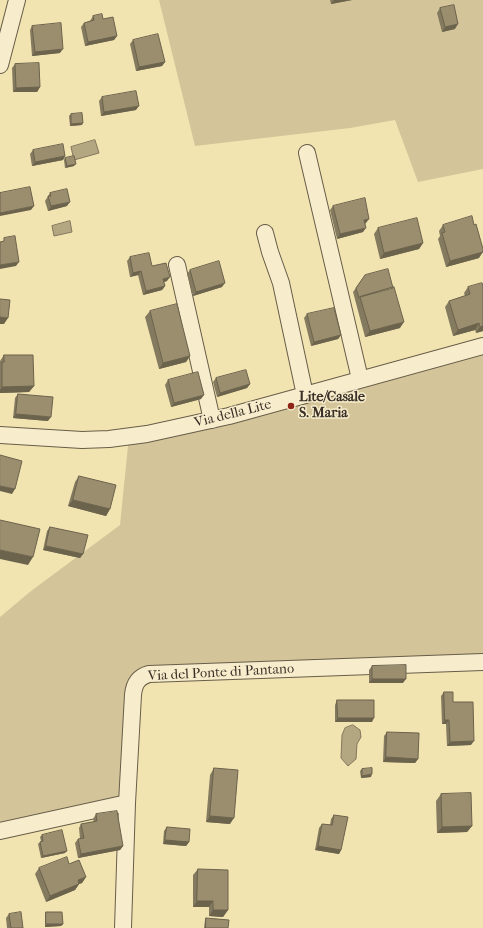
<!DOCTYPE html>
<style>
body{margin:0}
canvas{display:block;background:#f2e4b0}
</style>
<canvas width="483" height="928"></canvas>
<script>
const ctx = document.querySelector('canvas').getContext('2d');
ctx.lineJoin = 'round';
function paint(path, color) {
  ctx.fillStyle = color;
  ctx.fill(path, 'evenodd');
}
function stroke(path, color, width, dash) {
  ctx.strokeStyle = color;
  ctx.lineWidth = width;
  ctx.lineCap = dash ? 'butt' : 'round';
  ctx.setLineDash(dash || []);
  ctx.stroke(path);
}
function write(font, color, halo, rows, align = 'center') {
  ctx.font = font + ' "IM FELL French Canon",serif';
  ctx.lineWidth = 3;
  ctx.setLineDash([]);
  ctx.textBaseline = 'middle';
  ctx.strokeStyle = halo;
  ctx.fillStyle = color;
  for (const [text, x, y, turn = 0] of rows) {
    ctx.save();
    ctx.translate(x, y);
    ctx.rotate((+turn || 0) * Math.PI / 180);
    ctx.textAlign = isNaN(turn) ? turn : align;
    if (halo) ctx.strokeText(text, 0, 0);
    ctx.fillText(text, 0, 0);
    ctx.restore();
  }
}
paint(new Path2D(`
 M159,0H483V169L418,182L395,120L350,128L195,146Z
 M483,346V662L140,677L127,803L0,831V617L31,591L120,525L129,436Z`), '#d3c599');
const water = new Path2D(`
 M95,140L99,153L74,160L71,147Z
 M70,221L72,232L54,236L52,226Z
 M353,725L360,730L361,737L357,744L356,759L348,766L341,758L342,735L345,728Z`);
paint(water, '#b3a781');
stroke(water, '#83775d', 1);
const minor = new Path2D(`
 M0,65L17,0
 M307,153L360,379
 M265,233L270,252L281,283L305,395
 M177,265L212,420
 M0,435L82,440L109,439L147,434L229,416L483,346
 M0,831L127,803
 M123,928L127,803L133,695C134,684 138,677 149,674L483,662`);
stroke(minor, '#685d49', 18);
stroke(minor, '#f7edcc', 16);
paint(new Path2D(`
 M330,0H352L331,4Z
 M440,8L455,29L442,32L437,13Z
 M93,16L103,19L117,36L114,40L85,46L81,27L84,23L90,21Z
 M32,26L60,53L32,56L30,30Z
 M133,40L165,62L162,66L136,71L130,44Z
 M15,64L40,87L37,92H13L12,68Z
 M102,97L136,110L101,116L99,101Z
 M71,114L82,125L70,126L69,116Z
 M33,150L65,156L63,160L32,166L30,154Z
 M65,158L74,166L65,168L64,160Z
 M50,193L67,206L48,211L45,201Z
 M333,206L366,223L365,224L363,232L337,239L330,210Z
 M443,225H474L479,258L446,267L438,239L440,236L439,231Z
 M378,228L423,243L419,249L380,259L374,234Z
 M130,257L167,281L164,282L165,286L162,290L143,295L138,275L130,277L127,261Z
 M190,270L222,287L193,296L187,274Z
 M365,275L400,328L365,337L353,292Z
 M483,286V331L476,333L475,330L453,336L445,307L449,301L465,296L464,293L468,287Z
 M150,311L190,356L186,362L159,369L145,317Z
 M307,314L341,335L338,339L311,346L304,318Z
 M4,355L34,386L29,392L0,393V361Z
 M216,378L250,384L247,388L217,397L213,382Z
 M168,380L201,399L171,407L165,385Z
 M18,394L48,421L13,418L15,398Z
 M79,476L110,509L106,516L68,506L75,482Z
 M50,527L83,554L80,558L43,550L47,531Z
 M372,666L403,683H369V670Z
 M444,692L453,702L471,745L447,746L446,724H442L441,696Z
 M337,700L372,722H335V705Z
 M387,732L418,759L415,763L383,762L384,736Z
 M214,768L230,824L206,822L210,775Z
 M362,769L371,777L361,778L360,771Z
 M441,794L472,826L467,832L437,833L436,801Z
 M96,814L123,846L120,850L78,858L75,843L78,839H80L79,828L81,824L94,822L93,819Z
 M334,815L341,850L339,854L315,850L319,828L322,824L330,825L331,819Z
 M167,827L189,842L186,846L163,844L164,831Z
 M42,835L65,853L41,858L38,844L41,841L40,837Z
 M69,864L86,877L82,883L79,884L75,890L46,902L35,874L39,868Z
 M198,869L228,910L223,917L209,916V907H193V875Z
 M46,912L63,924L61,926L45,927V914Z
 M9,914L23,928H7L6,918Z
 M206,918L228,928H204L205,920Z`), '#847a5f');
paint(new Path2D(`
 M334,0H352L331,4Z
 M458,24L455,29L442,32L445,27Z
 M117,36L114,40L85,46L88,42Z
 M63,49L60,53L32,56L35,52Z
 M165,62L162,66L136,71L139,67Z
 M40,87L37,92H13L16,88Z
 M139,106L136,110L101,116L104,112Z
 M83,123L82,125L70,126L71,124Z
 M65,156L63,160L32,166L35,162Z
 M76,164L74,166L65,168L67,166Z
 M70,202L67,206L48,211L51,206Z
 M34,206L31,210L0,216V213Z
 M369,219L366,223L361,225L364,220Z
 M366,228L363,232L337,239L340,234Z
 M423,243L419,249L380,259L384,253Z
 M483,252L479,258L446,267L450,261Z
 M19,262L16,266L0,269V265Z
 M141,271L138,275L130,277L133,273Z
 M170,277L167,281L160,283L163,279Z
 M225,283L222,287L193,296L196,292Z
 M165,286L162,290L143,295L146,291Z
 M0,317L8,318L4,324H0Z
 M404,322L400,328L365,337L370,331Z
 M479,323L475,330L453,336L458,330Z
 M483,326V331L476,333L480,327Z
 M341,335L338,339L311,346L314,342Z
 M190,356L186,362L159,369L163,363Z
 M250,384L247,388L217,397L220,393Z
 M34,386L29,392L0,393V390L2,387Z
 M204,395L201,399L171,407L174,403Z
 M16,414L51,417L48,421L13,418Z
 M0,486L15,489L12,494L0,491Z
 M73,500L110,509L106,516L68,506Z
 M46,546L83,554L80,558L43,550Z
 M0,550L33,557L28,565L0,559Z
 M372,679H406L403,683H369Z
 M338,718H374L372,722H335Z
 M445,720H449L446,724H442Z
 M474,741L471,745L447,746L450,742Z
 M386,757L418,759L415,763L383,762Z
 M372,774L371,777L361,778L362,776Z
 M210,816L234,818L230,824L206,822Z
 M472,826L467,832L437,833L442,827Z
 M165,840L189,842L186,846L163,844Z
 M123,846L120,850L78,858L81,854Z
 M318,846L341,850L339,854L315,850Z
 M67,851L65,853L41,858L43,856Z
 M86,877L82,883L79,884L75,890L46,902L50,896L78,880Z
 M197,901H213L209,907H193Z
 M213,910H228L223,917L209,916Z
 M46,924H63L61,926L45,927Z`), '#6c634d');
const building = new Path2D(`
 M454,5L458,24L445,27L440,8Z
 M102,14L103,19L113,17L117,36L88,42L84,23L94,20L93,16Z
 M61,23L63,49L35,52L32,26Z
 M158,34L165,62L139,67L133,40Z
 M39,63L40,87L16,88L15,64Z
 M136,91L139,106L104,112L102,97Z
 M82,113L83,123L71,124V114Z
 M63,144L65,156L35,162L33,150Z
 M74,156L76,164L67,166L65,158Z
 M30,187L34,206L0,213V193Z
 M67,189L70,202L51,206L48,196H51L50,193Z
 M365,198L369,219L364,220L366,228L340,234L333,206Z
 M472,216L474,225L476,224L483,249V252L450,261L442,233L445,232L443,225Z
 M417,218L423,243L384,253L378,228Z
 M15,236L19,262L0,265V242L4,241V238Z
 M149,253L152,266L166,263L170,277L163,279L165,286L146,291L141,271L133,273L130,257Z
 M219,261L225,283L196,292L190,270Z
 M388,269L393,288L360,297L359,298L356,288L365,275Z
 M482,283L483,286V326L480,327L479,323L458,330L449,301L470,294L468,287Z
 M394,287L404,322L370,331L360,297Z
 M0,299L10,300L8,318L0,317Z
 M177,304L190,356L163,363L150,311Z
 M334,308L341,335L314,342L307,314Z
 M4,355H33L34,386L2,387V363L4,362Z
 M246,370L250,384L220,393L216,378Z
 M198,372L204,395L174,403L168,380Z
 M18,394L53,397L51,417L16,414Z
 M0,455L22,461L15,489L0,486Z
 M79,476L116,485L110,509L73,500Z
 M0,520L40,529L33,557L0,550Z
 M50,527L88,535L83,554L46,546Z
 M406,665V679H372V666Z
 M444,692H453V702H473L474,741L450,742L449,720H445Z
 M337,700H374V718H338Z
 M387,732L419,733L418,759L386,757Z
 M214,768L238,770L234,818L210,816Z
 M372,768V774L362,776V769Z
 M471,793L472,826L442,827L441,794Z
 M117,811L123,846L81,854L78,839L84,838L81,824L97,821L96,814Z
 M334,815L348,817L341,850L318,846L322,824L332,825Z
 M167,827L190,829L189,842L165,840Z
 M62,830L67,851L43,856L40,842L43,841L42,835Z
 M67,857L69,864L79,860L86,877L78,880L79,884L50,896L39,868Z
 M198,869L228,870V910H213V901H197Z
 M21,912L23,928H11L9,914Z
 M46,912H62L63,924H46Z
 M206,918L229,920L228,928H206Z`);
paint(building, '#9a8e6e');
stroke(building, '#6c634d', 1);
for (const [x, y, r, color] of [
 [291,406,4,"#8f2418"]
]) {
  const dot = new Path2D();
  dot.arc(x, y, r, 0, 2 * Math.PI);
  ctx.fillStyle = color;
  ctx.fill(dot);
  stroke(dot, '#f7edcc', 1.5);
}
write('bold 14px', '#3a3027', '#f7edcc', [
 ["Lite/Casale",299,398],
 ["S. Maria",299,414]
], 'left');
write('14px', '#3a3027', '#f7edcc', [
 ["Via della Lite",233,414,-14],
 ["Via del Ponte di Pantano",221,673,-3]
]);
</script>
